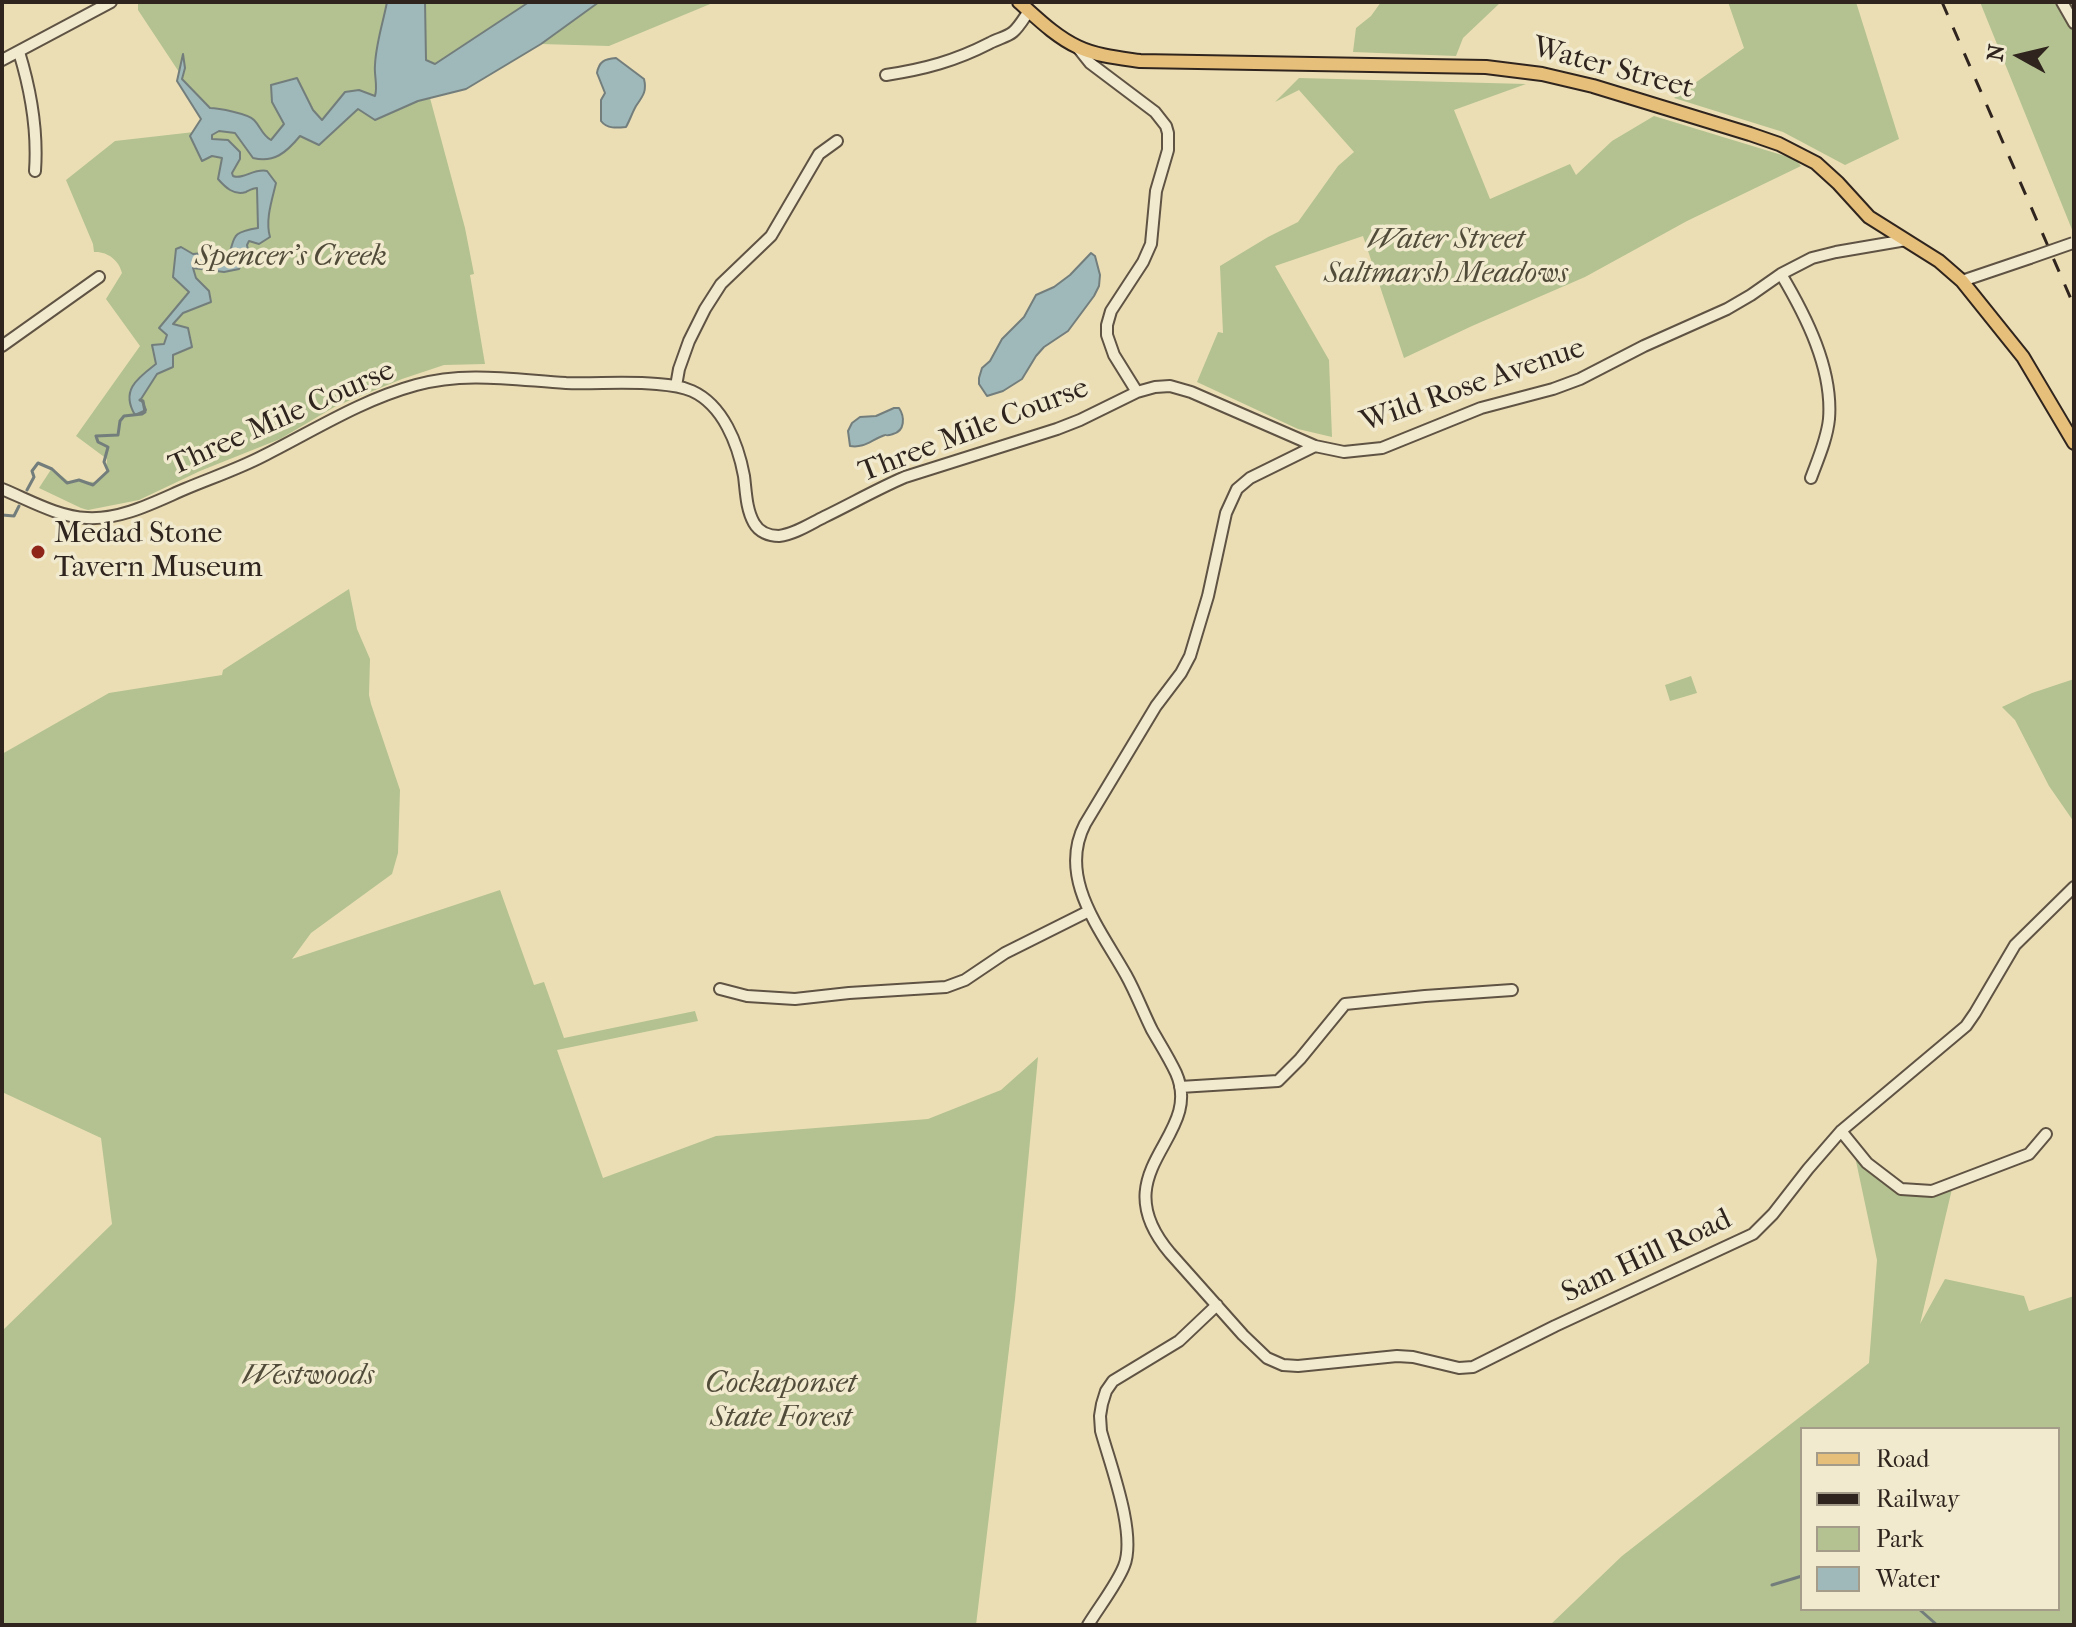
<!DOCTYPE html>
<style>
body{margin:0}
#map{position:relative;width:2076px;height:1627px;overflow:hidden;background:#ebdeb5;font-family:"IM FELL French Canon",serif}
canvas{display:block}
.frame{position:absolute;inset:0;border:4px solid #30251e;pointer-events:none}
.legend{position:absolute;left:1800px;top:1427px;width:260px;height:184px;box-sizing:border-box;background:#f2eacf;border:2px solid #a49b88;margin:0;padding:10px 14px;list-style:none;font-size:24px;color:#30251e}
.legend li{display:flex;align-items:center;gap:16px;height:40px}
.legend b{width:40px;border:2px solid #a49b88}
.north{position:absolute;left:1980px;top:16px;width:80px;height:80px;-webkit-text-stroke:6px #f2eacf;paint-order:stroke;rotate:278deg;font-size:22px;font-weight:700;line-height:32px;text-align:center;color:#30251e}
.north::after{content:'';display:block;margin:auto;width:28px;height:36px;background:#30251e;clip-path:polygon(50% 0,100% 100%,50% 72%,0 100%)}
</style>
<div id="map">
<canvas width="2076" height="1627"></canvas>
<div class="frame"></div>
<ul class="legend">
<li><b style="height:10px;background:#e6bf7a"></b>Road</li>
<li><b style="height:10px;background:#30251e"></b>Railway</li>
<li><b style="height:22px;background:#b3c290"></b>Park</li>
<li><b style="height:22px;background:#9fb9ba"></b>Water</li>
</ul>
<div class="north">N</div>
</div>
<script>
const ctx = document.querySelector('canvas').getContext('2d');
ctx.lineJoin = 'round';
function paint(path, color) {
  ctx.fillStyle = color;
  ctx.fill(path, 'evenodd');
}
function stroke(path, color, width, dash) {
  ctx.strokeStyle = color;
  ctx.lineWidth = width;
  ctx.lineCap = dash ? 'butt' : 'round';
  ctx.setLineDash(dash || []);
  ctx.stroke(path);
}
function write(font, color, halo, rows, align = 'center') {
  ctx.font = font + ' "IM FELL French Canon",serif';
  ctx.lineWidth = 7;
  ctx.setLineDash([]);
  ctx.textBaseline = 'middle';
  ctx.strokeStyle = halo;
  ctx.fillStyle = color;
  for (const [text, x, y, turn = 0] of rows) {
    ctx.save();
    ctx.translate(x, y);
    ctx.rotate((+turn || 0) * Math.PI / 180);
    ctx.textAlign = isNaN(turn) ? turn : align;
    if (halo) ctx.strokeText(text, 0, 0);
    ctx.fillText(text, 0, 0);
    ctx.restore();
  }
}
paint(new Path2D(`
 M138,2H394L418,101L430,98L465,228L474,274L470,275L485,364L444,365L402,379L336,406L280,439L200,471L139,500L88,510L81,508L39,488L52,468L68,481L97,482L106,471L107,459L76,436L140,346L106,299L122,273C119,260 107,251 94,252L93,244L66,180L115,141L203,131L214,124L179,79V72L138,10Z
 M425,2H529L435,64L426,61Z
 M599,2H715L609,46L541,44Z
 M1381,2H1501L1463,38L1456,56L1353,52L1356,28L1371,16Z
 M1728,2H1856L1899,139L1845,165L1783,132L1674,98L1744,48Z
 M1980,2H2074V232H2073Z
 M1299,78L1526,84L1454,110L1490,199L1570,164L1576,175L1612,141L1654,116L1795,159L1801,166L1687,221L1585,277L1472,326L1404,358L1363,236L1275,266L1329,360L1332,437L1298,429L1197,382L1218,332L1223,333L1220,266L1268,237L1298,222L1338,166L1354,152L1299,90L1275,102Z
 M349,589L357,629L370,659L369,695L371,704L400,790L398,853L392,874L311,933L292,959L500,890L534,985L544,982L564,1038L695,1011L698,1021L557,1050L603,1178L716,1136L928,1119L1001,1090L1038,1057L1015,1299L976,1625H2V1331L112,1224L101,1138L2,1092V754L109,693L222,675L223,670Z
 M1691,676L1697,693L1670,701L1665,685Z
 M2074,679V822L2049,786L2015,720L2002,707L2032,693Z
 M1853,1147L1902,1192L1925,1196L1952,1189L1920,1324L1945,1279L2024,1296L2029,1311L2074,1296V1625H1550L1622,1556L1869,1363L1877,1260ZM1802,1429H2058V1609H1802Z`), '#b3c290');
const water = new Path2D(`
 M387,2H425L426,60L435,64L529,2H599L541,44L466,89L418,101L375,120L358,109L319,145L300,136C286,153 274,163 253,158L235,133L219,131L212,135V139L228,140L240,152V159L232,173L233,176C243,180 254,168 267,171L276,183C272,200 265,220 270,237L259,244L249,241L247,245L248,250L239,269L224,272L193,268L196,278L209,291L211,302L183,313L173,324L188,328L192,347L173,355V367L157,374L141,399L146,410L135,415C120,390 138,378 156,364L152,345L164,344L167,335L159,328L189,292L173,277L176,249L181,247L193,254L203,253L226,262C237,238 227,233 258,228L257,188C253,188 250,190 246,192C234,196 225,187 218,179L222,158L212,156L202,161L190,136L201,119L177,81L183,54L185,68L182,79L210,108C218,108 249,114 254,120C261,127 262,135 271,140L284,124L272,102L271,85L297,78L313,110L322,120L345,92L359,90L375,96C378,86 374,76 375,65C376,43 383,23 387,2Z
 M616,58L644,79C647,91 643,96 636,106C632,113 630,120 626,127C617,128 607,129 601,121V100L605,93L597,73C599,61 605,59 616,58Z
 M1091,253L1095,256L1100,275L1099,286L1094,296L1068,331L1044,347L1036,356L1022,379L1003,391L987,396L979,384V378L982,368L990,361L1002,339L1024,317L1036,295L1054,287L1070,275Z
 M894,408H899C905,417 905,431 893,434C881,438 891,432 880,437C869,442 863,448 850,446L848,431L852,423L860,417L876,416Z`);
paint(water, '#9fb9ba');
stroke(water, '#737e7c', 2);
stroke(new Path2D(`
 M27,490L34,477L32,471L38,463L52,469L67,483L79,480L93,485L108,471L104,462L108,447L98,442L96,436L118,435L120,421L124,416L142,414L145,412L143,401L140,400
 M2,515L14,516L19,506
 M1772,1585L1802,1576
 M1919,1609L1937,1625`), '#737e7c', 3);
const minor = new Path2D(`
 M2062,2L2074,23
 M1078,48L1090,63L1155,112L1166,126L1168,133V150L1156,191L1151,244L1143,262L1111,311L1107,325V335L1114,355L1137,392
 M19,52C31,91 38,129 35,171
 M2,60L111,2
 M886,75C925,69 955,61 990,43C997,39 1007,37 1013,32C1019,27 1024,18 1029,11
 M1781,274C1806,316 1833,369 1829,419C1827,439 1818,459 1811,478
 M1962,281L2030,258
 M2,346L99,277
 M676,386L679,369L689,341L705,309L721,284L771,236L819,154L837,141
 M1315,446L1250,478L1237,489L1226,513L1208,596L1190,656L1181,673L1156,706L1085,824C1057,878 1101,930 1126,975C1136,993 1143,1012 1152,1030C1160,1044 1169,1058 1176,1073C1205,1138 1100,1170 1170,1253L1243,1335L1267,1358L1283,1365L1298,1366L1397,1356L1413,1357L1459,1368L1473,1367L1555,1326L1753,1234L1773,1214L1808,1169L1841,1131L1966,1026L1975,1013L2015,945L2074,887
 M2,489C29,500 58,517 87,518C121,520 155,502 185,489C211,478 238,469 263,456C313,431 361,400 416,385C465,371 516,380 566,383C596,384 627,381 657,384C669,385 681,386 692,391C723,405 738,444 744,476C746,491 746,509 754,523C759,532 769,536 779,536C795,534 810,524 824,517C851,504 877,489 905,477L1057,429L1080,420L1137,392L1155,387L1170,386L1191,392L1315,446L1344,452L1382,448L1481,408L1553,389L1580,379L1644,346L1727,309L1751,295L1781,274L1812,258L1836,252L1906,240
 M720,989L747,996L795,999L849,993L946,987L965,980L1005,953L1089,911
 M1180,1087L1278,1081L1300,1059L1345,1004L1425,996L1512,990
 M1841,1131L1867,1163L1901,1189L1932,1191L2029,1154L2046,1134
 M1088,1625C1099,1607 1117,1584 1124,1566C1137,1534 1110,1464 1101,1431L1100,1416L1102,1404L1106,1391L1113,1381L1179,1341L1217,1305`);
const major = new Path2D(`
 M1019,2C1037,18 1056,37 1078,47C1097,56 1119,58 1140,61L1486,67L1542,74L1593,86L1750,134L1779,144L1816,163L1838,183L1869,217L1939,261L1962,281L2023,357L2074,443`);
stroke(minor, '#5f5344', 14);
stroke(major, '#30251e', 16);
stroke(minor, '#f2eacf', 10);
stroke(major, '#e6bf7a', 12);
stroke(new Path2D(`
 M1942,2L2074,306`), '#30251e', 3, [14, 14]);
const minorBridge = new Path2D(`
 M2030,258L2073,243`);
stroke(minorBridge, '#5f5344', 14, []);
stroke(minorBridge, '#f2eacf', 10);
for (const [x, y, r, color] of [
 [38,552,8,"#8f2418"]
]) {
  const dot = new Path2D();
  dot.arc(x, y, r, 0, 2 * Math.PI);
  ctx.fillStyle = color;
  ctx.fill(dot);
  stroke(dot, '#f2eacf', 3);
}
write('30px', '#30251e', '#f2eacf', [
 ["Water Street",1613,69,15],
 ["Wild Rose Avenue",1473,386,-19],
 ["Three Mile Course",282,419,-24],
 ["Three Mile Course",974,431,-21],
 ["Sam Hill Road",1647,1257,-25]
]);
write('italic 30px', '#514c3a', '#f2eacf', [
 ["Water Street",1446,241],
 ["Saltmarsh Meadows",1446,275],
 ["Spencer's Creek",291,258],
 ["Westwoods",308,1377],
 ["Cockaponset",781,1385],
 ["State Forest",781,1419]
]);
write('30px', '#30251e', '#f2eacf', [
 ["Medad Stone",54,535],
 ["Tavern Museum",54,569]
], 'left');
</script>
